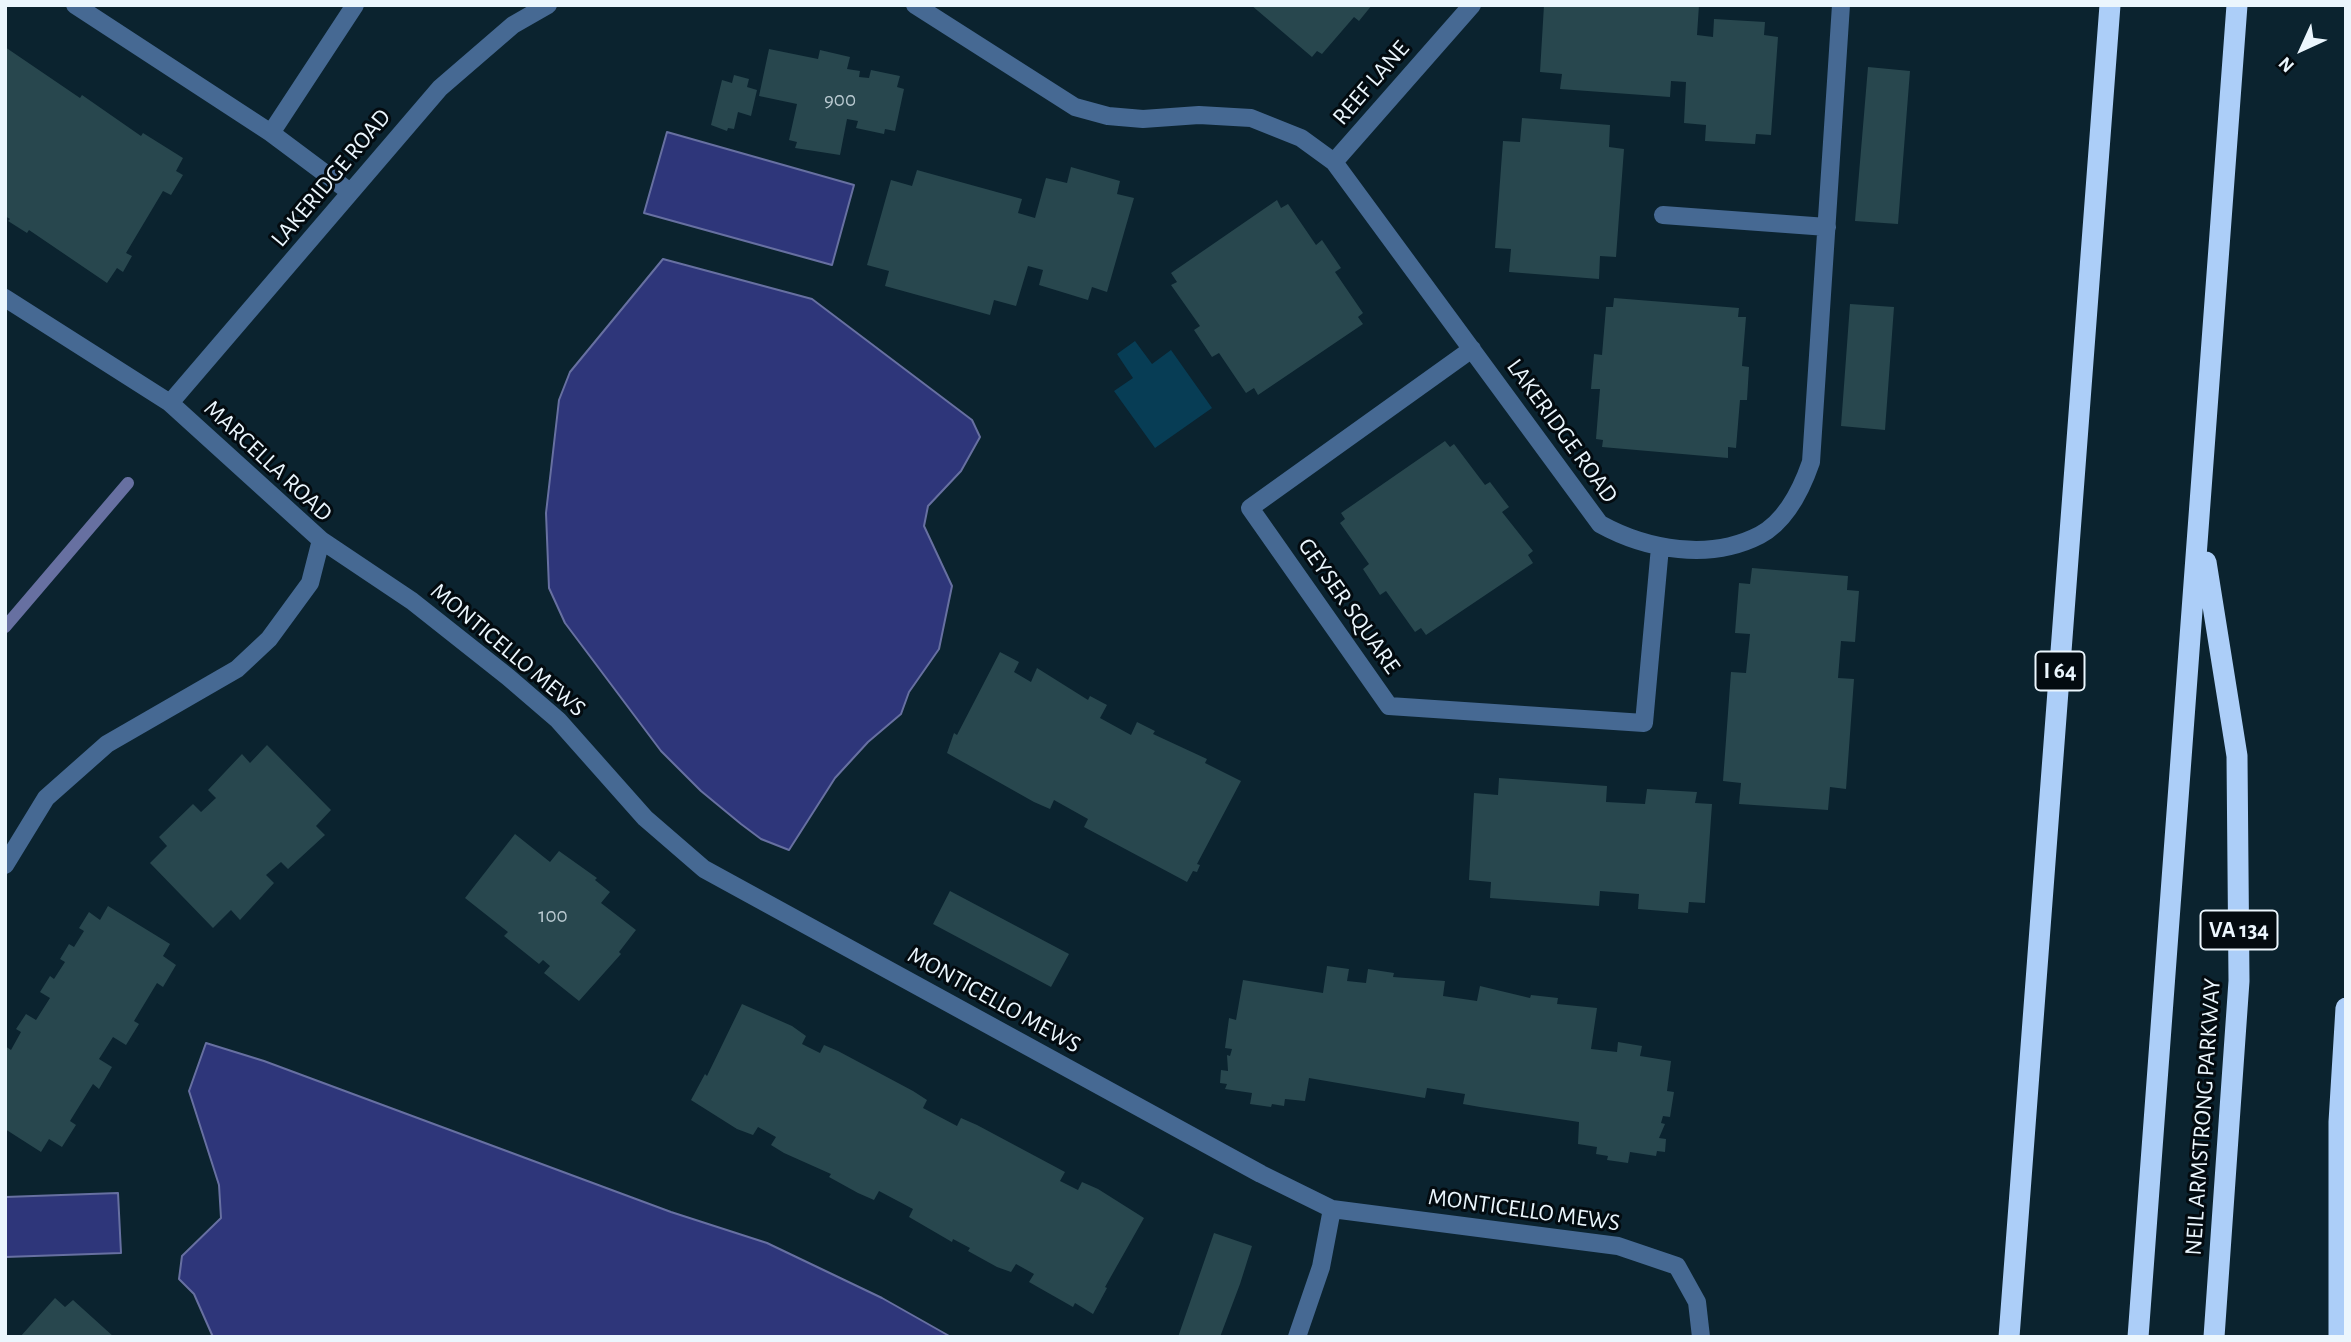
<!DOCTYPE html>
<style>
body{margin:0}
#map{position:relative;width:2351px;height:1342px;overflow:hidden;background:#0b232f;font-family:"Alegreya Sans",sans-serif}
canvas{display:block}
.frame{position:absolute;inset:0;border:7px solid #ebf6fd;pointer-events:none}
.north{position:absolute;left:2267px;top:14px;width:70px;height:70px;-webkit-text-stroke:5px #030b10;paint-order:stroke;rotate:225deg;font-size:19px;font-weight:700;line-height:28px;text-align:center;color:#ebf6fd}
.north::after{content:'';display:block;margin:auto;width:24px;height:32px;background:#ebf6fd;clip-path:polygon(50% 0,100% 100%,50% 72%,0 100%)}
</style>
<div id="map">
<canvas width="2351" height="1342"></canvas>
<div class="frame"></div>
<div class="north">N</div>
</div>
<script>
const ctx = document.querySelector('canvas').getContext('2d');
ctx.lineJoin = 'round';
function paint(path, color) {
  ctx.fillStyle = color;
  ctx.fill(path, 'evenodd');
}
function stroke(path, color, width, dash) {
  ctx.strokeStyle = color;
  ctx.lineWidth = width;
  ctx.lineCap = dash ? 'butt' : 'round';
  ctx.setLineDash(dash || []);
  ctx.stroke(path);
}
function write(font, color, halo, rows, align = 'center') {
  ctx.font = font + ' "Alegreya Sans",sans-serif';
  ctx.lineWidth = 6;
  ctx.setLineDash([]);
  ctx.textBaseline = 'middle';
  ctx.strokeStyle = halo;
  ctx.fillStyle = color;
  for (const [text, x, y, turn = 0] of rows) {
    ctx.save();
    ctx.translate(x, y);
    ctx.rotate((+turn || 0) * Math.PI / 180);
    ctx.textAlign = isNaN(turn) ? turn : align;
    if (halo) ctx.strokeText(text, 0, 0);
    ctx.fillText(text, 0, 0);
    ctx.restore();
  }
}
paint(new Path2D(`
 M1135,341L1152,364L1171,350L1212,408L1155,448L1114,391L1133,378L1117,354Z`), '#073d55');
const water = new Path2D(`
 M667,132L854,185L832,265L644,213Z
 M663,259L812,299L972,420L980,437L961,471L928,506L924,526L952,586L939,649L909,692L901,714L868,742L835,778L789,850L761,839L741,824L701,791L661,751L565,623L549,588L546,513L559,400L570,372Z
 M206,1043L264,1061L671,1212L767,1243L882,1298L951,1337H213L194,1294L179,1279L182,1256L221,1218L219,1185L189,1091Z
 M118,1193L121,1253L5,1257V1197Z`);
paint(water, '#2e367a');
stroke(water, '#6770a1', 2);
stroke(new Path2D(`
 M5,627L128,483`), '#6770a1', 12);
paint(new Path2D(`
 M1251,5H1372L1359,21L1354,17L1322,54L1317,51L1312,57Z
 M1544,5H1699L1697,35L1713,37L1714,19L1765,22L1764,35L1778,37L1771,135L1756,134L1755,144L1705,141L1706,125L1684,123L1686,82L1671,81L1670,97L1560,89L1562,74L1540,72Z
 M5,47L80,98L82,95L141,136L143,133L183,158L176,171L183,175L171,195L163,191L126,253L132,256L123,272L117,268L107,283L29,230L27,233L8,221L10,219L5,216Z
 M769,49L818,59L820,50L850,57L847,69L860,71L859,77L869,78L871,70L900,76L897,87L904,89L895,131L885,129L884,134L856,128L858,121L847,119L840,155L795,148L797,142L789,140L797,104L759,96Z
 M1868,67L1910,71L1898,224L1855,221Z
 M734,75L749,79L747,87L757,90L751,116L738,112L734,129L728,128L727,131L711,125L722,80L732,83Z
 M1522,118L1610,125L1609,147L1624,149L1616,257L1600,256L1599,279L1509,272L1511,249L1495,248L1503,141L1520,142Z
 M1071,167L1120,181L1117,194L1134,198L1107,292L1092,287L1088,300L1039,285L1043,270L1028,266L1016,306L994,300L990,315L885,286L889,271L867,265L891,180L912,186L917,170L1022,199L1018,213L1035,218L1046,178L1067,183Z
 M1277,200L1281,208L1288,204L1316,245L1322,240L1341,268L1335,272L1363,313L1358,317L1363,324L1258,395L1254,388L1246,393L1219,353L1212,357L1194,330L1200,326L1171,285L1177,282L1171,273Z
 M1614,298L1739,308L1738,317H1746L1742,366L1749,367L1747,400H1740L1736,448L1728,447V458L1602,447L1603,440L1596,439L1600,389H1591L1594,354L1602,355L1606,307H1613Z
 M1850,304L1894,307L1885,430L1841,426Z
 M1445,441L1450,447L1454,444L1485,485L1490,482L1509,507L1502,512L1533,551L1528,555L1533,563L1426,635L1421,628L1415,632L1386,591L1380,595L1363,569L1369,564L1340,523L1345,519L1341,513Z
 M1752,568L1848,576L1847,590L1859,591L1855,642L1841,641L1838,678L1854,679L1846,789L1830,787L1828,810L1739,804L1741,783L1723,781L1731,672L1746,673L1750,634L1735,633L1739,583L1750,584Z
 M1000,652L1019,662L1014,672L1031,682L1037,668L1088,700L1090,696L1107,705L1100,718L1131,735L1137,722L1155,731L1153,734L1207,759L1205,763L1241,781L1197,864L1200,865L1197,872L1193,871L1187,882L1084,827L1088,819L1054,800L1050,809L1034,802L947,753L954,733L957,735Z
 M267,745L331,810L316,826L325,835L288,869L281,862L266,875L274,883L240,920L231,910L213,928L150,863L167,846L159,837L193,804L201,812L216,798L208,790L242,754L250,763Z
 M1499,778L1607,786L1606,802L1645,804L1647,789L1697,792L1695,803L1712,804L1705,903L1689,902L1688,913L1638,909L1639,894L1600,891L1599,906L1490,898L1491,882L1469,880L1474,793L1498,795Z
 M515,834L550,862L559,851L597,878L595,880L610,892L601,903L636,930L619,952L621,954L579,1001L544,973L550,966L543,960L539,964L504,936L508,932L465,898Z
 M950,891L1069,954L1051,987L933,924Z
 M108,906L170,944L163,956L176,965L163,987L157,983L134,1021L139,1024L126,1045L113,1037L99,1059L112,1067L99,1089L93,1084L70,1121L76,1125L62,1147L49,1139L41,1152L5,1129V1046L11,1050L21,1032L16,1029L26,1014L36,1020L50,998L40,992L50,976L54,979L65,962L60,959L69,944L74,947L84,931L79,928L89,912L100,920Z
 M1327,966L1349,969L1347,981L1366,983L1368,969L1394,973L1393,977L1445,981L1443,996L1477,1001L1480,986L1530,998L1531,995L1558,998L1557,1004L1597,1008L1591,1049L1617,1052L1618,1042L1642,1046L1640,1056L1671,1061L1667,1091L1674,1092L1670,1117L1663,1116L1661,1123L1665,1124L1659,1138L1666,1139L1665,1152L1657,1151L1656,1156L1630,1152L1628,1163L1607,1160L1608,1156L1596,1154L1597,1147L1578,1144L1579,1122L1480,1107L1463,1104L1465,1094L1427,1088L1425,1098L1309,1078L1305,1101L1285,1099L1284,1106L1272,1104L1271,1107L1250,1104L1252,1093L1225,1089L1227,1084L1220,1083L1221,1070L1228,1071L1227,1055L1230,1056L1232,1049L1225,1048L1229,1018L1236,1020L1243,980L1323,993Z
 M742,1004L792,1026L806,1036L802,1044L820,1053L824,1045L838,1051L913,1091L927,1100L923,1108L957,1126L961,1118L977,1125L1065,1172L1060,1181L1078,1190L1082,1182L1098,1189L1144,1218L1105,1287L1107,1288L1093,1314L1075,1303L1073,1307L1029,1282L1034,1274L1016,1264L1011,1272L997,1267L968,1251L970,1248L953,1239L952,1242L909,1217L913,1209L879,1191L874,1200L858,1193L829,1177L831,1174L784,1153L771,1145L776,1137L758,1127L753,1135L737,1129L691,1100L705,1074L707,1076Z
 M1214,1233L1252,1246L1240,1284L1220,1337H1178Z
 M55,1298L65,1307L73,1300L114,1337H20Z`), '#28474e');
stroke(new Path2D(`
 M75,5L271,133L350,192
 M915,5L1075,107L1108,116L1143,119L1199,115L1251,118L1301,138L1334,162L1600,524C1647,550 1710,561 1760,535C1786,521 1802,488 1811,462L1841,5
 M271,133L355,5
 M1334,162L1472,5
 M1663,215L1827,227
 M5,298L170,403L321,540L310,583L269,639L237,669L107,744L46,798L5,865
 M1472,349L1250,508L1389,706L1644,723L1660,547
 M170,403L440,88L513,25L548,5
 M321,540L412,601L508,677L558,720L645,818L704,869L1261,1174L1332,1209L1618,1246L1677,1266L1697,1302L1701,1337
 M1297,1337L1321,1267L1332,1209`), '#466993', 18);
stroke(new Path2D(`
 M2206,562L2237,756L2239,981L2214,1337
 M2009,1337L2110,5
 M2138,1337L2237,5
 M2339,1337V1122L2346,1008`), '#accef8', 21);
write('21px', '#bacad1', null, [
 ["900",840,100],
 ["100",553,916]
]);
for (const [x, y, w] of [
 [2060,671,49],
 [2239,930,77]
]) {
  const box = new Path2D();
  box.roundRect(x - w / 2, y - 19.5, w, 39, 5);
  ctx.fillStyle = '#030b10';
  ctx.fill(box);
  stroke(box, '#ebf6fd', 2);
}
write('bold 23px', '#ebf6fd', null, [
 ["I 64",2060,671],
 ["VA 134",2239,930]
]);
write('24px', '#ebf6fd', '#030b10', [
 ["REEF LANE",1371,83,-49],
 ["LAKERIDGE ROAD",331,178,-50],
 ["LAKERIDGE ROAD",1562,431,54],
 ["MARCELLA ROAD",268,461,43],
 ["GEYSER SQUARE",1349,606,55],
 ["MONTICELLO MEWS",508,650,40],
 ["MONTICELLO MEWS",994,1000,29],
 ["NEIL ARMSTRONG PARKWAY",2203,1117,-86],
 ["MONTICELLO MEWS",1524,1210,8]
]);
</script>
